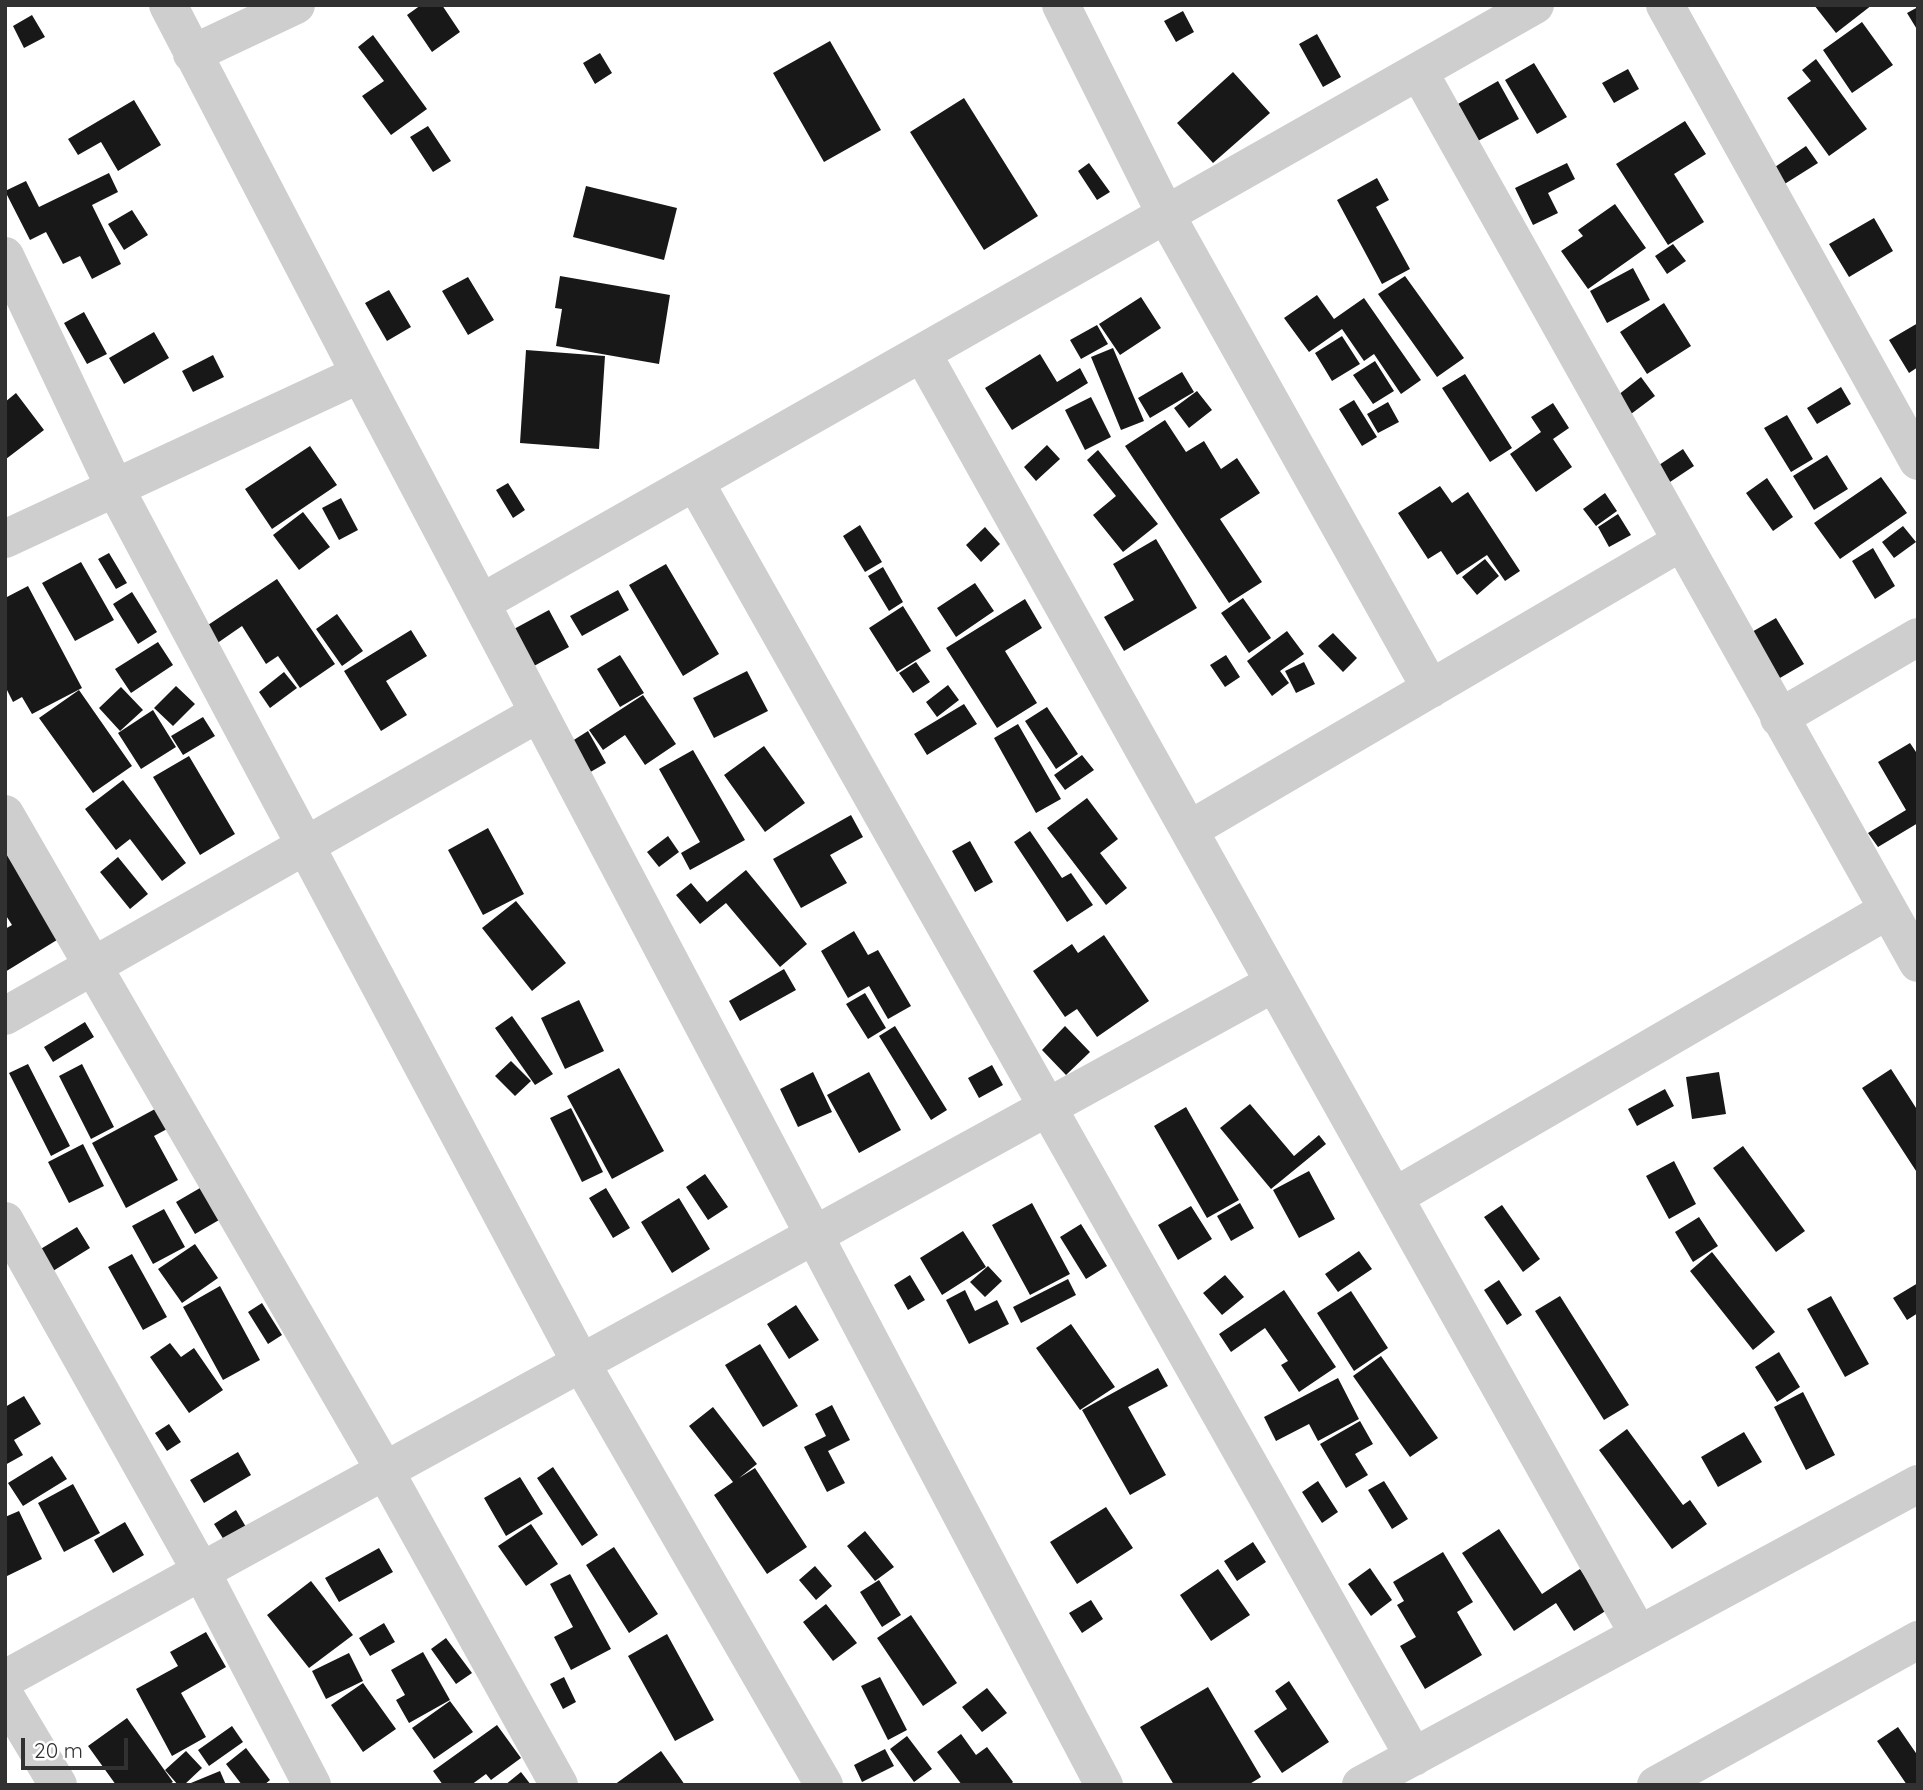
<!DOCTYPE html>
<style>
body{margin:0}
#map{position:relative;width:1923px;height:1790px;overflow:hidden;background:#fff;font-family:Quicksand,sans-serif}
canvas{display:block}
.frame{position:absolute;inset:0;border:7px solid #313131;pointer-events:none}
.scale{position:absolute;left:21px;top:1738px;width:107px;height:32px;box-sizing:border-box;border:4px solid #313131;border-top:0;padding-left:9px;font-size:21px;line-height:24px;white-space:nowrap;color:#313131;-webkit-text-stroke:5px #fff;paint-order:stroke}
</style>
<div id="map">
<canvas width="1923" height="1790"></canvas>
<div class="frame"></div>
<div class="scale">20 m</div>
</div>
<script>
const ctx = document.querySelector('canvas').getContext('2d');
ctx.lineJoin = 'round';
function paint(path, color) {
  ctx.fillStyle = color;
  ctx.fill(path, 'evenodd');
}
function stroke(path, color, width, dash) {
  ctx.strokeStyle = color;
  ctx.lineWidth = width;
  ctx.lineCap = dash ? 'butt' : 'round';
  ctx.setLineDash(dash || []);
  ctx.stroke(path);
}
paint(new Path2D(`
 M421,5H442L460,32L432,52L407,15Z
 M1814,5H1872L1836,33Z
 M1918,7V31L1907,13Z
 M1183,11L1194,32L1176,42L1164,21Z
 M32,15L45,37L24,48L13,26Z
 M1862,22L1893,65L1852,93L1823,50Z
 M1317,34L1341,77L1323,87L1299,44Z
 M373,35L427,109L391,135L362,96L384,81L358,47Z
 M830,41L881,130L824,162L773,73Z
 M600,53L612,73L595,84L583,63Z
 M1816,59L1867,129L1829,156L1787,98L1811,81L1802,70Z
 M1534,63L1567,117L1537,134L1505,80Z
 M1628,69L1639,89L1614,103L1602,83Z
 M1233,72L1270,113L1213,163L1177,123Z
 M1498,81L1519,119L1478,141L1458,104Z
 M964,98L1038,216L984,250L910,132Z
 M134,100L161,145L118,171L101,142L78,155L68,139Z
 M1685,121L1706,154L1674,174L1704,222L1668,245L1616,164Z
 M428,126L451,161L433,172L410,137Z
 M1806,146L1818,163L1783,185L1772,169Z
 M1089,163L1110,192L1097,200L1078,171Z
 M1567,163L1575,179L1548,193L1558,213L1533,225L1515,188Z
 M109,173L118,192L92,205L121,264L92,279L80,256L63,264L46,232L30,240L5,191L26,181L39,207Z
 M1377,178L1389,200L1376,207L1410,269L1382,284L1337,200Z
 M586,186L677,208L664,260L573,237Z
 M1615,204L1646,248L1588,289L1561,251L1583,236L1578,230Z
 M132,210L148,235L124,250L108,224Z
 M1874,218L1893,251L1849,277L1829,244Z
 M1673,244L1686,261L1667,274L1655,256Z
 M1633,268L1650,300L1607,323L1590,291Z
 M560,276L670,295L659,364L556,346L562,309L555,308Z
 M1405,276L1464,358L1437,377L1378,294Z
 M468,277L494,320L468,335L442,291Z
 M389,290L411,327L387,341L365,303Z
 M1317,295L1334,319L1364,298L1421,380L1401,394L1374,354L1364,361L1342,329L1309,352L1284,318Z
 M1141,297L1161,328L1120,355L1099,324Z
 M1664,303L1691,346L1647,374L1620,332Z
 M84,312L107,354L87,364L64,323Z
 M1918,323V367L1909,373L1889,340Z
 M1097,325L1108,344L1081,359L1070,340Z
 M154,332L169,358L124,384L109,358Z
 M1342,336L1360,364L1332,381L1315,353Z
 M1113,348L1144,421L1121,430L1091,357Z
 M526,350L605,356L599,449L520,443Z
 M1040,354L1057,382L1080,368L1088,383L1012,430L985,388Z
 M213,355L224,377L193,392L182,371Z
 M1375,361L1394,391L1373,404L1353,375Z
 M1182,372L1194,392L1150,418L1138,398Z
 M1465,374L1512,448L1490,462L1442,388Z
 M1641,377L1655,396L1627,417L1613,399Z
 M1841,387L1851,404L1817,424L1807,408Z
 M1197,391L1212,410L1189,428L1174,408Z
 M16,393L44,430L6,459L5,402Z
 M1091,397L1111,437L1085,450L1065,410Z
 M1354,400L1377,437L1362,446L1339,409Z
 M1388,402L1399,422L1378,433L1367,414Z
 M1553,403L1569,428L1553,439L1572,467L1536,492L1510,454L1541,432L1531,417Z
 M1787,415L1813,459L1791,472L1764,428Z
 M1165,420L1186,452L1204,441L1221,469L1237,458L1260,493L1220,519L1262,582L1229,603L1125,446Z
 M1047,445L1060,459L1036,481L1024,467Z
 M310,446L337,485L272,529L245,489Z
 M1683,449L1694,466L1661,488L1650,471Z
 M1098,450L1158,524L1123,552L1093,515L1116,496L1087,460Z
 M1827,455L1848,489L1814,510L1793,476Z
 M1881,477L1907,513L1840,559L1814,523Z
 M1767,478L1793,517L1773,531L1746,493Z
 M508,483L525,510L513,518L496,490Z
 M1440,486L1452,503L1468,492L1520,571L1505,581L1487,555L1457,575L1441,551L1428,559L1398,513Z
 M1605,493L1617,511L1596,526L1583,509Z
 M341,498L358,530L339,540L322,508Z
 M303,512L330,547L299,570L273,535Z
 M1618,514L1631,535L1609,547L1598,527Z
 M860,525L882,562L865,572L843,536Z
 M1903,526L1916,542L1894,558L1882,542Z
 M985,527L1000,544L981,562L966,545Z
 M1156,539L1197,608L1124,651L1104,617L1134,600L1113,564Z
 M1873,548L1895,586L1875,599L1852,561Z
 M109,553L127,583L116,589L98,559Z
 M1485,559L1499,576L1477,595L1462,577Z
 M81,562L114,620L75,641L42,583Z
 M666,564L719,654L683,676L629,585Z
 M883,567L903,602L889,611L868,576Z
 M277,579L335,664L300,688L278,656L266,664L242,626L216,644L205,627Z
 M975,583L994,611L956,637L937,608Z
 M28,586L82,688L32,714L22,697L13,702L5,686V598Z
 M618,590L629,610L582,636L570,616Z
 M132,592L157,632L138,644L113,604Z
 M1243,598L1271,638L1249,653L1221,613Z
 M1025,599L1042,628L1005,651L1037,703L997,728L946,648Z
 M903,606L931,651L897,672L869,628Z
 M549,610L569,647L534,666L514,629Z
 M337,614L363,651L342,666L316,629Z
 M1776,618L1804,664L1773,682L1745,636Z
 M411,630L427,656L386,681L407,715L381,731L344,671Z
 M1287,631L1304,654L1280,671L1289,683L1272,696L1247,661Z
 M1333,633L1357,658L1343,672L1318,646Z
 M158,642L173,665L131,693L115,669Z
 M620,655L644,693L620,707L597,669Z
 M1226,655L1240,677L1225,687L1210,665Z
 M916,662L930,682L913,693L899,673Z
 M1304,662L1315,684L1296,693L1285,671Z
 M747,671L768,711L714,738L693,698Z
 M284,672L297,688L270,708L259,692Z
 M948,685L959,700L937,717L926,702Z
 M176,686L195,704L173,726L154,708Z
 M121,687L143,710L120,731L99,708Z
 M79,690L132,766L93,793L39,718Z
 M643,695L676,744L645,765L625,735L603,750L589,730Z
 M964,704L977,724L927,755L914,734Z
 M1047,707L1078,754L1056,769L1025,721Z
 M153,710L176,747L141,769L118,733Z
 M203,717L215,736L183,755L171,736Z
 M1018,724L1061,799L1036,813L994,738Z
 M588,731L606,763L587,774L569,743Z
 M1910,743L1918,755V823L1878,847L1868,833L1906,810L1878,762Z
 M764,746L805,803L765,832L724,775Z
 M693,750L745,840L690,870L681,853L700,842L659,769Z
 M1082,755L1094,770L1065,790L1054,775Z
 M189,756L235,834L200,855L153,777Z
 M123,780L186,863L162,881L130,839L116,850L85,809Z
 M1087,798L1118,839L1100,853L1127,888L1106,905L1047,828Z
 M851,815L863,837L830,855L847,883L801,908L773,859Z
 M488,828L524,894L483,915L448,850Z
 M1030,831L1062,878L1071,873L1093,905L1067,922L1014,842Z
 M668,836L679,852L659,867L647,852Z
 M970,841L993,882L975,892L952,851Z
 M5,847L65,935L5,972V929L12,925L5,914Z
 M118,857L148,894L130,909L100,872Z
 M746,870L807,944L780,967L726,903L700,924L676,895L691,883L707,902Z
 M516,901L566,963L532,991L482,928Z
 M854,931L868,955L878,950L911,1006L888,1019L869,986L848,998L821,951Z
 M1104,935L1149,1001L1097,1037L1077,1009L1065,1017L1033,971L1072,944L1078,953Z
 M784,969L796,990L740,1021L729,1001Z
 M865,993L886,1028L868,1039L846,1004Z
 M579,1000L604,1051L565,1069L541,1018Z
 M512,1016L553,1074L535,1085L495,1028Z
 M85,1022L94,1037L53,1062L44,1047Z
 M895,1026L947,1110L931,1120L879,1036Z
 M1065,1026L1090,1052L1066,1075L1042,1050Z
 M511,1061L531,1081L515,1096L495,1076Z
 M28,1064L70,1146L51,1156L9,1073Z
 M82,1064L114,1127L91,1139L59,1076Z
 M992,1065L1003,1085L979,1098L968,1078Z
 M619,1068L664,1151L612,1179L567,1096Z
 M1891,1069L1918,1111V1174L1862,1088Z
 M813,1072L832,1112L798,1127L780,1089Z
 M869,1072L901,1130L859,1153L827,1095Z
 M1719,1072L1726,1114L1692,1119L1686,1077Z
 M1665,1089L1674,1106L1637,1126L1628,1109Z
 M1250,1104L1294,1156L1319,1135L1326,1144L1271,1189L1220,1128Z
 M1186,1107L1239,1200L1207,1218L1154,1126Z
 M571,1108L603,1172L582,1182L550,1118Z
 M155,1109L167,1129L154,1136L178,1180L126,1208L92,1143Z
 M83,1144L104,1186L69,1203L48,1162Z
 M1743,1146L1805,1231L1776,1252L1713,1168Z
 M1674,1161L1696,1204L1669,1219L1646,1176Z
 M1309,1171L1335,1219L1299,1238L1273,1190Z
 M705,1174L728,1207L708,1220L686,1187Z
 M200,1188L219,1220L195,1234L176,1202Z
 M606,1188L630,1228L613,1238L589,1198Z
 M679,1198L710,1249L672,1273L641,1222Z
 M1032,1203L1070,1274L1030,1295L992,1225Z
 M1240,1203L1254,1228L1231,1241L1217,1216Z
 M1502,1205L1540,1259L1523,1272L1484,1217Z
 M1191,1206L1212,1239L1178,1260L1158,1225Z
 M164,1209L185,1247L153,1264L132,1226Z
 M1699,1217L1718,1246L1693,1262L1675,1232Z
 M1081,1224L1107,1266L1086,1279L1060,1237Z
 M77,1227L90,1248L53,1271L39,1250Z
 M963,1231L986,1267L942,1295L920,1258Z
 M195,1244L218,1278L182,1303L158,1269Z
 M1359,1251L1372,1269L1338,1292L1325,1274Z
 M1712,1252L1775,1332L1753,1350L1690,1271Z
 M132,1254L167,1317L143,1330L108,1267Z
 M988,1266L1002,1281L985,1297L970,1282Z
 M910,1275L925,1300L908,1310L894,1285Z
 M1225,1275L1244,1297L1222,1315L1203,1293Z
 M1068,1279L1076,1295L1021,1323L1013,1307Z
 M1499,1280L1522,1315L1507,1325L1484,1290Z
 M1918,1283V1313L1907,1320L1893,1298Z
 M220,1286L260,1360L223,1380L183,1307Z
 M965,1290L975,1311L997,1300L1009,1324L969,1344L946,1300Z
 M1284,1290L1336,1367L1299,1392L1281,1365L1288,1361L1265,1328L1231,1352L1219,1334Z
 M1351,1291L1388,1348L1354,1371L1317,1313Z
 M1560,1296L1629,1405L1604,1420L1535,1311Z
 M1831,1296L1869,1364L1845,1377L1807,1309Z
 M262,1303L282,1335L268,1344L248,1312Z
 M796,1305L819,1340L789,1359L767,1324Z
 M1071,1324L1115,1387L1080,1410L1036,1348Z
 M170,1343L181,1357L194,1348L223,1390L189,1413L150,1357Z
 M760,1344L798,1406L763,1427L725,1365Z
 M1779,1352L1800,1387L1777,1402L1755,1367Z
 M1381,1356L1438,1438L1410,1457L1353,1376Z
 M1158,1368L1168,1386L1128,1407L1166,1475L1130,1495L1082,1410Z
 M1338,1378L1359,1419L1318,1441L1309,1424L1276,1441L1264,1417Z
 M1803,1392L1835,1455L1806,1470L1774,1407Z
 M24,1396L41,1424L14,1440L23,1455L5,1465V1407Z
 M832,1405L850,1440L828,1451L845,1483L827,1492L804,1447L826,1436L815,1414Z
 M713,1407L757,1464L739,1478L755,1468L807,1547L767,1574L714,1495L733,1482L689,1426Z
 M1360,1421L1373,1444L1355,1454L1368,1475L1346,1488L1320,1444Z
 M169,1424L181,1442L167,1451L155,1433Z
 M1627,1429L1683,1505L1690,1500L1707,1524L1672,1549L1599,1450Z
 M1744,1432L1762,1462L1718,1487L1701,1457Z
 M238,1452L251,1475L204,1503L190,1480Z
 M52,1456L67,1479L23,1506L8,1483Z
 M553,1467L598,1535L582,1546L537,1478Z
 M520,1477L543,1514L506,1536L484,1498Z
 M1318,1481L1338,1512L1322,1523L1302,1492Z
 M1384,1481L1408,1519L1392,1529L1368,1490Z
 M73,1484L100,1533L64,1552L38,1503Z
 M1106,1507L1133,1548L1077,1584L1050,1542Z
 M236,1510L246,1527L224,1540L214,1524Z
 M19,1511L42,1559L5,1577V1517Z
 M125,1522L144,1555L113,1573L94,1540Z
 M531,1524L558,1564L526,1586L498,1546Z
 M1499,1529L1542,1594L1580,1569L1607,1610L1574,1631L1556,1603L1514,1631L1462,1553Z
 M865,1531L894,1567L875,1581L847,1546Z
 M1253,1542L1266,1562L1237,1581L1224,1561Z
 M614,1547L658,1614L629,1633L586,1565Z
 M379,1548L393,1572L339,1602L325,1578Z
 M1443,1552L1473,1602L1457,1612L1482,1655L1425,1689L1400,1646L1416,1637L1397,1605L1404,1601L1393,1582Z
 M815,1566L832,1586L816,1600L799,1580Z
 M1370,1568L1392,1600L1371,1616L1348,1584Z
 M1218,1569L1250,1615L1211,1641L1180,1595Z
 M570,1574L611,1649L571,1670L554,1637L573,1627L550,1584Z
 M879,1580L901,1615L882,1627L860,1592Z
 M311,1581L353,1635L309,1668L267,1615Z
 M1091,1600L1103,1619L1082,1633L1069,1613Z
 M826,1604L857,1643L833,1661L803,1622Z
 M911,1615L957,1683L923,1706L877,1638Z
 M384,1623L395,1642L370,1656L359,1638Z
 M206,1632L226,1667L181,1693L206,1737L172,1756L136,1689L178,1666L170,1652Z
 M667,1634L714,1720L675,1741L628,1656Z
 M446,1638L472,1673L456,1684L431,1649Z
 M423,1652L450,1700L409,1723L396,1700L405,1695L391,1670Z
 M349,1653L363,1681L326,1699L312,1671Z
 M564,1677L576,1702L563,1709L550,1684Z
 M880,1677L907,1730L888,1740L861,1686Z
 M1289,1681L1329,1742L1282,1773L1254,1731L1287,1709L1275,1691Z
 M363,1683L396,1729L363,1752L331,1705Z
 M1208,1687L1261,1777L1248,1785H1174L1140,1727Z
 M987,1688L1007,1713L982,1732L962,1707Z
 M450,1701L473,1732L434,1759L412,1728Z
 M127,1718L173,1782L168,1785H116L88,1746Z
 M497,1725L521,1758L491,1780L486,1774L471,1785H443L433,1771Z
 M232,1726L243,1742L209,1766L198,1750Z
 M1898,1727L1918,1756V1785H1907L1877,1741Z
 M961,1734L976,1755L987,1747L1013,1782L1010,1785H962L937,1752Z
 M907,1736L932,1769L914,1782L890,1749Z
 M246,1748L270,1780L264,1785H242L226,1764Z
 M885,1749L894,1766L862,1782L854,1765Z
 M186,1751L202,1768L184,1785H178L165,1770Z
 M661,1751L685,1785H614Z
 M220,1771L226,1785H186Z
 M521,1772L531,1785H505Z`), '#181818');
stroke(new Path2D(`
 M168,5L360,374L1104,1785
 M1061,5L1166,215L1431,689
 M1665,5L1918,461
 M192,54L296,5
 M1419,72L1918,963
 M5,256L115,488L581,1363L824,1785
 M922,353L1639,1635
 M695,482L1414,1757
 M5,539L360,374
 M481,603L1535,5
 M1779,718L1918,637
 M5,814L385,1471L559,1785
 M1189,830L1681,542
 M5,1016L539,713
 M1394,1197L1888,910
 M5,1221L201,1571L312,1785
 M5,1679L1274,983
 M5,1696L58,1785
 M1361,1785L1918,1484
 M1656,1785L1918,1640`), '#cecece', 38);
</script>
